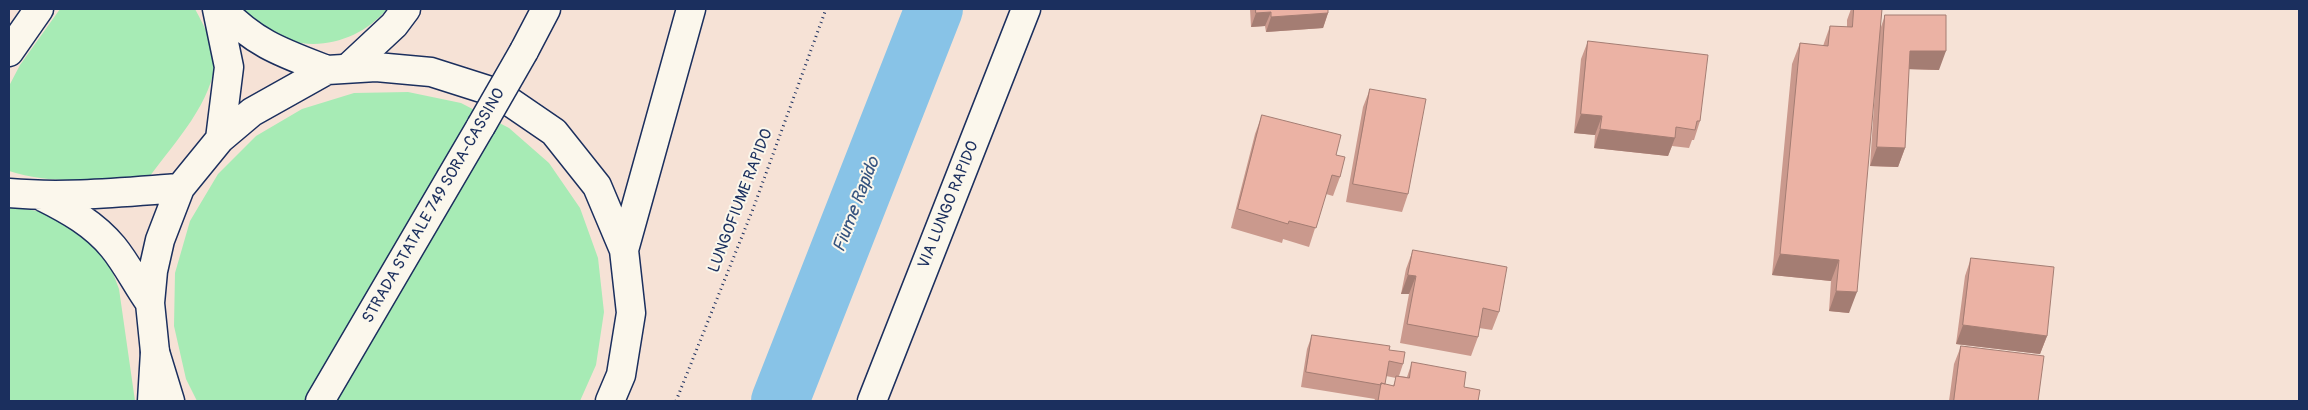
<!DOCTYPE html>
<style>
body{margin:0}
#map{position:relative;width:2308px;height:410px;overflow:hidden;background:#f6e2d6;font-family:Pangolin,sans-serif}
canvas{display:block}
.frame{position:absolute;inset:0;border:10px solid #1b2f5e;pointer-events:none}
</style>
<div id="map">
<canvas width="2308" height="410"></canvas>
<div class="frame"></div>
</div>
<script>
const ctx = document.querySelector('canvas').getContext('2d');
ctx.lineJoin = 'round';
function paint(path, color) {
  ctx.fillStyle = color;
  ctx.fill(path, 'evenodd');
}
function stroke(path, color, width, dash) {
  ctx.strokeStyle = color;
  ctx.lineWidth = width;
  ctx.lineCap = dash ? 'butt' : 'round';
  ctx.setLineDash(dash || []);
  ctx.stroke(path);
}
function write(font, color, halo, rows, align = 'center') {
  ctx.font = font + ' Pangolin,sans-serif';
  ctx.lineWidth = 4;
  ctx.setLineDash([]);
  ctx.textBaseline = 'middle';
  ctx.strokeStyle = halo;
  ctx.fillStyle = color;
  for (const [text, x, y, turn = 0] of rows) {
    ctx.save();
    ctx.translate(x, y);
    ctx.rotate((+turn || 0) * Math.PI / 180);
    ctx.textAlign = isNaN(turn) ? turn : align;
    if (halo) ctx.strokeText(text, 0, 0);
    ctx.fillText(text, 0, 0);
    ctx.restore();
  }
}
paint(new Path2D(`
 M60,9H195C201,20 215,46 215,59C214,101 174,143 150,176C103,178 54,186 9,171V86L20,65Z
 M241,9H387C359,42 311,55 271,33C260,28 250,17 241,9Z
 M408,92L461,103L509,128L549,163L580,208L598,258L604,312L596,365L580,401H197L186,379L174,326L175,273L190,221L218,174L256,136L302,109L354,93Z
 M13,207L55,214L85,232L108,260L119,289L135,401H9V208Z`), '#a7ebb5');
stroke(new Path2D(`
 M780,401L934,9`), '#88c3e7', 58);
const minor = new Path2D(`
 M217,9L229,67L220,139
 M222,9C255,44 283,53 327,70
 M9,52L39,9
 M9,193C66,198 123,192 180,188
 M43,197C69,210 94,224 113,247C127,264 137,285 150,303
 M624,250L691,9
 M170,401L155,352L150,303L153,271L160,240L180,188L220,139L252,112L327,70L376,67L431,72L497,93L554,132L597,186L624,250L631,313L621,375L610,401
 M872,401L1026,9`);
const highway = new Path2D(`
 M524,51L546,9
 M349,67L394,25L406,9
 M152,401L155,352
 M320,401L481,126`);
stroke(minor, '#1b2f5e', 31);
stroke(highway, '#1b2f5e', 31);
stroke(new Path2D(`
 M676,401L753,209L826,9`), '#1b2f5e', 3, [1, 4]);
stroke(minor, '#fbf7ec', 28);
stroke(highway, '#fbf7ec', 28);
const highwayBridge = new Path2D(`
 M481,126L524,51`);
stroke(highwayBridge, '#1b2f5e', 31, []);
stroke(highwayBridge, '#fbf7ec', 28);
paint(new Path2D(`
 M1250,9H1328V13L1323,28L1266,32L1265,26L1251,27Z
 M1851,9H1882L1880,30L1885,15L1939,70L1909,69L1905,148L1898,167L1870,166L1876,75L1849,313L1829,311L1831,281L1772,275L1792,64L1800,43L1823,46L1830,26L1847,27V20Z
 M1588,41L1700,121L1694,140H1692L1689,148L1672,146L1668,156L1594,148L1595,135L1574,133L1581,59Z
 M1370,89L1408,194L1402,212L1346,202L1363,107Z
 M1262,115L1336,155L1340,177L1333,196L1326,194L1309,247L1283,239L1282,243L1231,228L1255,134Z
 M1413,250L1499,312L1492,330L1479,328L1478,337L1471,356L1400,343L1409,294H1401L1406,269Z
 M1971,258L2047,336L2040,354L1956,344L1965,276Z
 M1312,335L1389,350L1403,364L1399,376L1407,377L1412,362L1464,387L1478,401H1374L1375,399L1301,387L1307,349ZM1386,376L1396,378L1393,386L1385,384Z
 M1961,346L2038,401H1949L1954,364Z`), '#ca998d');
paint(new Path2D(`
 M1271,12L1265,26L1251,27L1256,13Z
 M1328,13L1323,28L1266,32L1271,17Z
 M1910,51H1946L1939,70L1904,69Z
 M1581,114L1602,116L1595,135L1574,133Z
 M1600,129L1675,138L1668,156L1594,148Z
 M1877,147L1905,148L1898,167L1870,166Z
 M1780,254L1839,260L1831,281L1772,275Z
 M1408,275L1416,276L1409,294H1401Z
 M1836,291L1857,292L1849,313L1829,311Z
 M1963,325L2047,336L2040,354L1956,344Z`), '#a47d73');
const building = new Path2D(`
 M1256,9H1328V13L1271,17V12L1256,13Z
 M1854,9H1882L1857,292L1836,291L1839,260L1780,254L1800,43L1828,46L1830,26L1852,27Z
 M1885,15H1946V51H1910L1905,148L1877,147Z
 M1588,41L1708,55L1700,121H1697L1695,130L1676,127L1675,138L1600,129L1602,116L1581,114Z
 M1370,89L1426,99L1408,194L1353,184Z
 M1262,115L1341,135L1336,155L1345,157L1340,177L1332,175L1316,228L1289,221L1288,224L1238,209Z
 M1413,250L1507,267L1499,312L1483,308L1478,337L1407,324L1416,276L1408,275Z
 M1971,258L2054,267L2047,336L1963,325Z
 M1312,335L1390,346L1389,350L1405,352L1403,364L1389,361L1385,384L1381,383V385L1306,372Z
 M1961,346L2044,356L2038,401H1954Z
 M1412,362L1466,372L1464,387L1480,390L1478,401H1378L1381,383L1394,386L1396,376L1409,378Z`);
paint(building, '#ebb2a4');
stroke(building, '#a47d73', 1);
write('16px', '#1b2f5e', '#fbf7ec', [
 ["LUNGOFIUME RAPIDO",741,201,-69],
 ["VIA LUNGO RAPIDO",949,205,-68],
 ["STRADA STATALE 749 SORA-CASSINO",434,206,-60]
]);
write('italic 18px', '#365480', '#fbf7ec', [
 ["Fiume Rapido",857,205,-69]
]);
</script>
